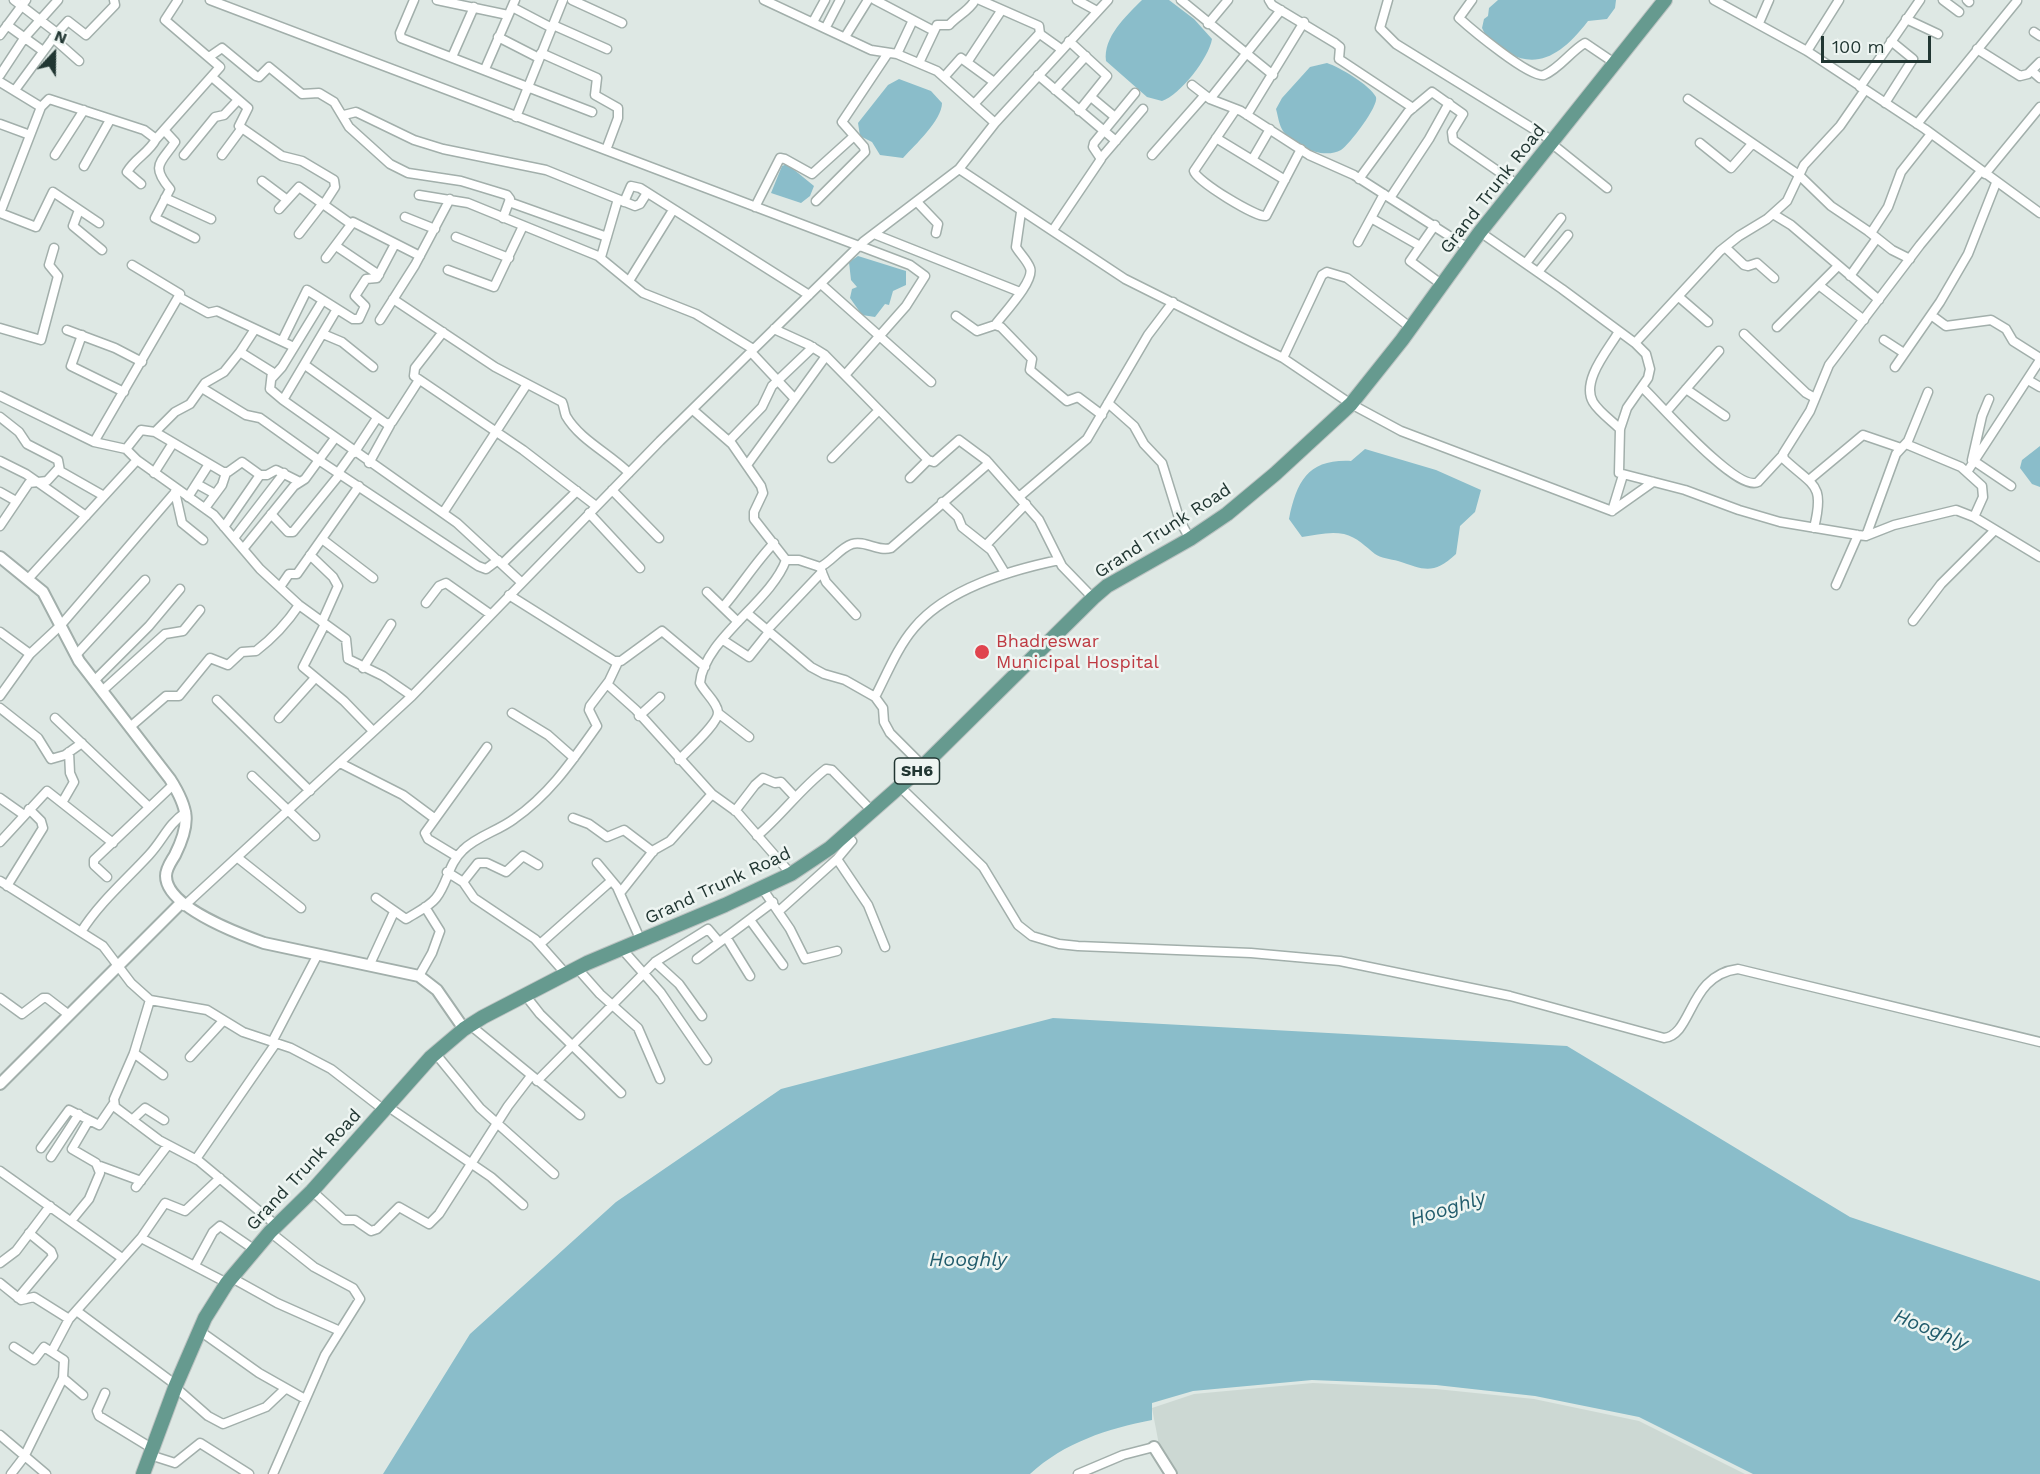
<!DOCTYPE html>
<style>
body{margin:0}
#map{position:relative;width:2040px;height:1474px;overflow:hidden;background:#dee8e4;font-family:"Work Sans",sans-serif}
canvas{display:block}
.north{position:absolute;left:24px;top:24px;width:60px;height:60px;-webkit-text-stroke:4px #eef5f2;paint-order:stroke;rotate:22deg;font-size:16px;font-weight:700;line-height:24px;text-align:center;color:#213632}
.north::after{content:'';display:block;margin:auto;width:21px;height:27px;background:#213632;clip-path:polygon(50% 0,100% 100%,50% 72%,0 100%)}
.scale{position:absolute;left:1821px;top:36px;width:110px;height:27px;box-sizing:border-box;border:3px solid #213632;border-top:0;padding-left:8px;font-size:18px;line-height:21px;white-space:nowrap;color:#213632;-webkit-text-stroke:4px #eef5f2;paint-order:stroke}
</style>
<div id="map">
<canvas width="2040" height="1474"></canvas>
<div class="north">N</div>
<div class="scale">100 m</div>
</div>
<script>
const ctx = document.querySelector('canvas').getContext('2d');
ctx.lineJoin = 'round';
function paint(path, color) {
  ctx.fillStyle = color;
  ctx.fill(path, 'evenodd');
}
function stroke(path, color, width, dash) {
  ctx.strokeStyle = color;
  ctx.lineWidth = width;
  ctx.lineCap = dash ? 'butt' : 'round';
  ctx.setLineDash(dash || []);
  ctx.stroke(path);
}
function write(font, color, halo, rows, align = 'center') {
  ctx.font = font + ' "Work Sans",sans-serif';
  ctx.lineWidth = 5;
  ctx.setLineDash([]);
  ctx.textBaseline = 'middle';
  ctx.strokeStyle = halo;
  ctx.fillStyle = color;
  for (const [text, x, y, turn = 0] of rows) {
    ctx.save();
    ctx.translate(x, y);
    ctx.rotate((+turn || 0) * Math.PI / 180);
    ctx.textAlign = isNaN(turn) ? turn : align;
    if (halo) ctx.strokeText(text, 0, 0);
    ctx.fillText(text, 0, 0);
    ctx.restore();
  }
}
paint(new Path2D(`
 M1313,1383L1436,1389L1534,1399L1639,1421L1745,1474H1175L1159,1445L1152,1408L1194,1394Z`), '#ccd8d3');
paint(new Path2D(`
 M1142,0H1169L1194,19L1212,39C1209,58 1180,95 1162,101L1147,97L1106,61C1103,37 1126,16 1142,0Z
 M1498,0H1616L1615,8L1607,19L1588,21C1556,63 1525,76 1485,34L1482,28L1484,19L1488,16L1489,8Z
 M1327,63C1339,67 1370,85 1376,97C1379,106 1349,145 1341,150C1323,160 1294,146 1283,131C1279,125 1278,116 1276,109L1282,98L1310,67Z
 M899,79L931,91L942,103C942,120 915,145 903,158L880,155L872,142L860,136L858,123L888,85Z
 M787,164L814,186L810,196L801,203L771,193L782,166Z
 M858,256L906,271V285L893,291L889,305L885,304L875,317L862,315L850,298L852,289L857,287L851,280L849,262Z
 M2040,446V487L2032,484L2020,468L2022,460Z
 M1365,449L1436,470L1481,490L1475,512L1460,526L1456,554C1433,575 1425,570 1398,561C1391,559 1380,558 1375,554C1366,547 1357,537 1344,534C1330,531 1316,535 1302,537L1289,519C1297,480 1309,459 1351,461Z
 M1053,1018L1567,1046L1850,1217L2040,1281V1474H1753L1639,1417L1535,1396L1436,1385L1312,1380L1193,1391L1152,1403V1420C1107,1429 1065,1442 1030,1474H383L470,1334L616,1202L781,1089Z`), '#8abdca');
const minor = new Path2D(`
 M14,0L57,33L68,21L86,35L115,5L114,0
 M210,0L859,246
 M414,0L400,33L401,38L592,112
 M437,0L508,15
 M572,0L622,23
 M764,0L871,50L897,54L937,71L995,123
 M875,0L934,31
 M980,0L1039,26L1040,34L1061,49
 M1077,0L1097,11
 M1181,0L1273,75
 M1269,0L1272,5L1335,43L1340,47L1339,59L1413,108
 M1388,0L1380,28L1396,44L1553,141
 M1472,0L1459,18C1470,28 1532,80 1544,75C1559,69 1571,51 1585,43L1616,64
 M1714,0L1807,51L1925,129L2040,213
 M1943,0L1959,12
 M1967,0L1969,2
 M512,7L552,28
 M1906,19L1938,34
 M813,22L825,0
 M1759,23L1769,0
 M1208,24L1228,0
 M7,25L43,51
 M553,25L607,49
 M826,27L840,0
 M2034,32L2040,36
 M0,35L26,0
 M498,37L539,58
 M845,37L868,0
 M53,38L79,61
 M1069,41L1107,76L1079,111
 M1977,49L2020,76L2028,74L2040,62
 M1807,51L1839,0
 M541,53L597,78L595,95L618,108V118L606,150
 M897,54L913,20
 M209,57L222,48L256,76L259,77L269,67L302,94L319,93L334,102L349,127L390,164L408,173L461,181L507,195L510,199L503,218
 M452,57L474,7
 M968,61L1001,11
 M919,63L937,25H949C958,15 969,11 975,0
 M485,69L515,0
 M2032,71L2040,78
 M0,75L25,37L58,0
 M1038,75L1116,141
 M945,76L961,58L994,82
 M212,77L248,108L239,126L282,156L302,161L334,180L335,187L324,204
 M0,82L41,107L0,213
 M1192,85L1210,99L1241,111L1309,155L1354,175L1468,248
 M1860,87L1920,0
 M15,90L57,33
 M1055,90L1086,56
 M1091,97L1115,117
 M1210,99L1281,10
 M1688,99L1799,175L1831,206L1868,231L1892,250L1910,259
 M975,103L1040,33
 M1885,103L1913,59L1891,41
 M41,107L49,99L144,130L156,139L220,67L165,20L178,0
 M1236,109L1194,171C1196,181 1257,218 1266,216L1301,149
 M344,115L356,112L414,140L443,149L546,170L635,206L640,204L647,193
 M1247,115L1304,22
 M516,117L563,0
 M0,124L30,135
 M1917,124L2017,1
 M164,130L175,142C161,163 150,165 170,189L155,218L195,238
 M1216,138L1285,180
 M1551,143L1607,188
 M1700,143L1731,168L1752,144
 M55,155L84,110
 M184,155L215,117L224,115L238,100
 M222,155L242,128
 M1152,155L1205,95
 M1102,157L1143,109
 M1252,160L1270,129
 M84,166L110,120
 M959,169L1125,279L1283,358L1351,404L1401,431L1612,511L1623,475
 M1985,174L2040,107
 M1359,179L1408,112L1432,92L1463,114L1452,132L1453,140L1518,185
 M262,181L286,199
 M141,184L127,172C135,158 149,153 156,139
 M419,195L468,203L598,256L643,293L696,314L753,349
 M165,198L211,219
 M1390,198L1429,139L1449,103
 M816,201L865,152L864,147L842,122L888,53
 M509,202L607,237
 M624,202L631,186L640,188L809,295
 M918,203L938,224L936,233
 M755,207L780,158L785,159L812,174L853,137
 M279,209L299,187L351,224
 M79,210L73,226L102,250
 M0,213L36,227L53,192L99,223
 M1773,214L1791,225L1879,300
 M405,217L435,229
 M1371,218L1420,246
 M1435,225L1410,261L1441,284
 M1053,230L1101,159L1093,147L1094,143L1135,93
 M1480,232L1562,289L1635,343L1646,354L1650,369L1648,378L1627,408L1620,429L1619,473L1685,490L1739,510L1780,522L1858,535L1866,536L1894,525L1956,510L1974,517L2040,557
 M1871,233L1888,207L1901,172L1931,134
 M299,234L323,203
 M874,234L1020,292
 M456,237L509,258
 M1358,242L1384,194
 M336,246L379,275
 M1725,247L1744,265L1748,266L1757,263L1774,278
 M601,257L618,199
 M326,258L353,222L420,256
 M1526,263L1561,218
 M448,270L494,287L523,226
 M1538,272L1568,235
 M1850,276L1877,238
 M629,281L673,210
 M821,284L931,382
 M1820,286L1864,320
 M179,297L208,313L217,311L294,347
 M1679,297L1708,322
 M393,299L495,367L562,402C564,406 564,411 566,416C580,440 609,453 629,473
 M1931,315L1946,326L1991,320L2006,329L2013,341L2040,358
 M956,316L977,331L995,325L1001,327L1032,359L1030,370L1067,401L1078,397L1102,415
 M380,320L415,265L450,199
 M995,325C1003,314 1035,281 1030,268C1027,260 1020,254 1016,247L1021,212
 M1777,327L1838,266
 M0,328L41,340L58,276L49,265L54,248
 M774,329L809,345L825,355L928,460L934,462L959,440L986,460L1039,520L1062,566L1093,598
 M67,330L115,348L142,362
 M443,332L415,368L414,376L523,450L596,506
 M1618,333C1608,350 1581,381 1593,402C1599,412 1612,421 1620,429
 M323,334L342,342L373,367
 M1744,334L1806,393L1815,398
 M82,335L71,366L124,392
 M1884,340L1904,353
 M282,341L307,290L353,319H359L365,306L355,296L366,279L377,278L395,244
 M1635,343L1720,251L1739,236L1767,219L1787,201L1804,165L1840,126L1865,90
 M240,352L255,329
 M751,352L794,398
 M1283,358L1322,275L1327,272L1347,278L1411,328
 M305,365L387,424L392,422L419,380
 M1895,367L1940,302L1968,254L1996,183
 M845,375L906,306L925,276L910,265L860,246
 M272,378L282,367L323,300
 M2028,380L2040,387
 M202,388L246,415L260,418L323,463L478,566L486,569L498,560
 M1643,388C1660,404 1737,493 1758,482L1782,456
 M1686,389L1725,416
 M0,396L94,442L126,449L137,460L214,515L260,569L299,605L346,639L348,659L383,676L412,696
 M283,400L337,309
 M1108,403L1134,426L1144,444L1162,463L1180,521L1190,539
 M1667,411L1719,351
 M0,417L19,432L27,444L58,460L60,471L104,496
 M155,432L223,472H228L242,462L260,475
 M729,441L762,407L772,386L813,347
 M94,442L180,294L132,265
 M1906,444L1961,467L1982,486L1983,497L1974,517
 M126,449L141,430L155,432L175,412L190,404L205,383L224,372L240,352L272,372L270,389L283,400L457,523L521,582
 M354,453L377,418
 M832,458L879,410
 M1972,460L1982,416L1989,399
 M0,461L26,474L86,516
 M1974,461L2011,486
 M369,463L390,425
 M747,465L826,356
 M1967,472L2040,360
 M154,473L173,443
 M338,473L353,452
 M910,478L928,460
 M1809,480L1863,435L1901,448
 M197,484L215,494
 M612,490L659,538
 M0,492L16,501
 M175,492L182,523L203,540
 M188,497L209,464
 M1019,497L1087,439L1148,335L1173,302
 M942,502L958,517L962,527L991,550L1005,573
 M205,508L222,485L226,473
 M1612,511L1653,482
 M443,513L527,384
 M589,513L640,568
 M271,514L288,532H293L340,474
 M0,526L29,483L47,481L58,469
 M224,527L260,475H267L276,470L300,482
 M1814,528C1825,483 1814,487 1784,459L1783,454L1810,411L1829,365L1920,245L1981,171
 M1866,536L1896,454L1908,441L1928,392
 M234,538L284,473
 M322,539L373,578
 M986,545L1026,504
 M243,549L294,486L305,479L335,438
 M310,555L333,577L338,586L322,622
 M786,560H799L820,567C831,562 840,548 852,544C865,540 878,552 891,548L989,463
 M502,564L577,491
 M821,570L826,582L856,615
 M28,579L137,460
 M1836,585L1858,535
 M280,587L289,574H297L359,486
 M707,592L738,622
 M509,595L614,661H621L662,631L705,667
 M426,603L439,586L446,583L490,614
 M723,607C741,586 755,563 774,543
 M747,613L811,667L824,674L845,680L875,697L883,708L884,722L890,733L923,766
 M1913,621L1941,584L1994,531
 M325,624L303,667L344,701L373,731
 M767,630L822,572
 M0,632L30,654
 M723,640L749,657L769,632
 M76,655L145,580
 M363,668L391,624
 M94,681L149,626L180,589
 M607,684L636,710L712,794L737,812L791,874
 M102,691L165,634L183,631L200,610
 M0,696L30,654L61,625L177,490
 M875,697C887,674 897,648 914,628C947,588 1011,570 1059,560
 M217,700L310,791
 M0,708L38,738L51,759L65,755L82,743
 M512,713L548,735L574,758
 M718,713L749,737
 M639,716L660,697
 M55,718L149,807
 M279,718L315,678
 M130,727L166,696H179L210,658L228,665L242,652L256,651C273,638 287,623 299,605
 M679,760C687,751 719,723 718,712C717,702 704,692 700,683C704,639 771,602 786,560L754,519V512L763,493L761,486L732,444L693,410
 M340,763L403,795L434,818
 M252,776L315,836
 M900,787L983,867L1018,925L1032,936L1059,944L1078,946L1251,953L1340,961L1510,996L1664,1038C1693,1035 1688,975 1738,969L2040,1042
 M0,798L24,815
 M63,801L74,782L70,773L69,752
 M735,811L755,785L763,778L775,783L781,782L795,797
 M573,818L589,824L607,837L624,830L653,852
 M846,834L852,841L837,859L868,905L885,947
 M757,836C782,815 800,789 826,769L832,770L872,811
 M0,842L47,791L113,843
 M456,856L428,839L425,833L487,747
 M238,858L301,908
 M597,863L617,887L641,941
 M447,872L463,882L474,898L535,939L566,974
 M107,877L94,865V860L174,784
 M0,881L103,946L131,983L150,1000L207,1010L243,1032L291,1048L331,1069L384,1110
 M463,882L478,863H487L506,872L523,856L538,865
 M7,886L43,828L41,821L29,809
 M762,888L790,929L805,959L837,951
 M620,893L654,850L670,841L712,794
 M376,898L406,919C415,913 429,907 436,898C448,883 448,864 463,850C477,836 498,831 514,819C550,794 572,761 597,726L589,710L590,706L609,681L618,662
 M184,906L412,696L660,441L863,242L959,169L995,123L1108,0
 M779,911L837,859
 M750,920L783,965
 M81,932C99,903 126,880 149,855C163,840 168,824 186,812
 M726,937L750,976
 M540,944L611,881
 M622,949L661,993L707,1060
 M697,959L773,902
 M655,962L679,984L702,1016
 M370,964L394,912
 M577,968L600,994L638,1028L660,1079
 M419,976L432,953L440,931L425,907
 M525,995L540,1014L621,1093
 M0,998L22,1014L43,998H47L69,1015
 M150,1000L134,1053L114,1099L115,1107L159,1140L199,1161L276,1225
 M470,1025L580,1115
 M272,1042L317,956
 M134,1053L163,1075
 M435,1053L480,1108L554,1174
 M190,1057L223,1021
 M537,1081L655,962L708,929L719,942
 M387,1106L491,1177L523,1205
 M132,1120L145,1108L164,1120
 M41,1148L69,1110L99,1125L114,1103
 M51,1157L79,1114
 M196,1159L276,1043
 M100,1166L141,1181
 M0,1171L122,1258
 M136,1187L168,1145
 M312,1191L344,1220H355L371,1231L377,1229L399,1207L429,1224L439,1214L508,1106L531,1076
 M71,1221L89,1199L100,1173L96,1163L72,1149L89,1120
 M270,1232L314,1267L353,1288L360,1299L325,1355L273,1474
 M141,1238L165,1203L185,1211L220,1178
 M0,1263L16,1251L50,1206
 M195,1265L213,1232L220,1226L255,1250
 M232,1278L277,1303L340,1331
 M0,1283L21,1300L34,1297L69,1319
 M18,1298L53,1256L51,1251L29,1233
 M78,1312L176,1385
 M200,1331L259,1373L305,1399
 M14,1347L34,1360L44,1347L64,1360L63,1378L83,1395
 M52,1351L69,1319L141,1238L227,1283
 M175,1387L208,1416L223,1424L266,1407L285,1389
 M105,1393L97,1411L99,1416L153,1449
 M0,1435L46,1474
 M150,1455L175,1463L200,1443L249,1474
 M11,1474L24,1457L63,1378
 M1078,1474L1123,1455L1154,1447`);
const tertiary = new Path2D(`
 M0,557L43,592L79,661L170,779C189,809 191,823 175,855C171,862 166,868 166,876C166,907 239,934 264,943L419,976L437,990L464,1029
 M0,1084L181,903
 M1154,1447L1171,1474`);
const primary = new Path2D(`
 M143,1474L176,1385L205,1318L227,1283L270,1232L312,1191L431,1057L464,1029L483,1017L587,963L725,905L791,874L830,848L923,766L1093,598L1107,586L1190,539L1227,514L1275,474L1351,404L1402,340L1480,232L1665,0`);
stroke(minor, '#a2afab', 11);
stroke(tertiary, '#a2afab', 14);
stroke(primary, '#bcc3c2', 16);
stroke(minor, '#fff', 8);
stroke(tertiary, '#fff', 10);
stroke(primary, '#669a8f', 14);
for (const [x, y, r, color] of [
 [982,652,8,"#e0444e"]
]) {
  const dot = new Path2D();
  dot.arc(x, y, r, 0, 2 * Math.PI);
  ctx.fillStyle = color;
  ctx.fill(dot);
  stroke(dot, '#eef5f2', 2);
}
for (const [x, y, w] of [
 [917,771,45]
]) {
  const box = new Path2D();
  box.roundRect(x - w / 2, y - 13, w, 26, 4.5);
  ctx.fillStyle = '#eef5f2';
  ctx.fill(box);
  stroke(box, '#213632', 1.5);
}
write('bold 16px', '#213632', null, [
 ["SH6",917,771]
]);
write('18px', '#213632', '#eef5f2', [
 ["Grand Trunk Road",1493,189,-52],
 ["Grand Trunk Road",1163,531,-33],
 ["Grand Trunk Road",718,886,-25],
 ["Grand Trunk Road",304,1170,-47]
]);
write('18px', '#be3a42', '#eef5f2', [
 ["Bhadreswar",996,642],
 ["Municipal Hospital",996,663]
], 'left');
write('italic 20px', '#215c6c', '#eef5f2', [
 ["Hooghly",1448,1209,-17],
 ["Hooghly",968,1260],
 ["Hooghly",1931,1330,22]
]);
</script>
